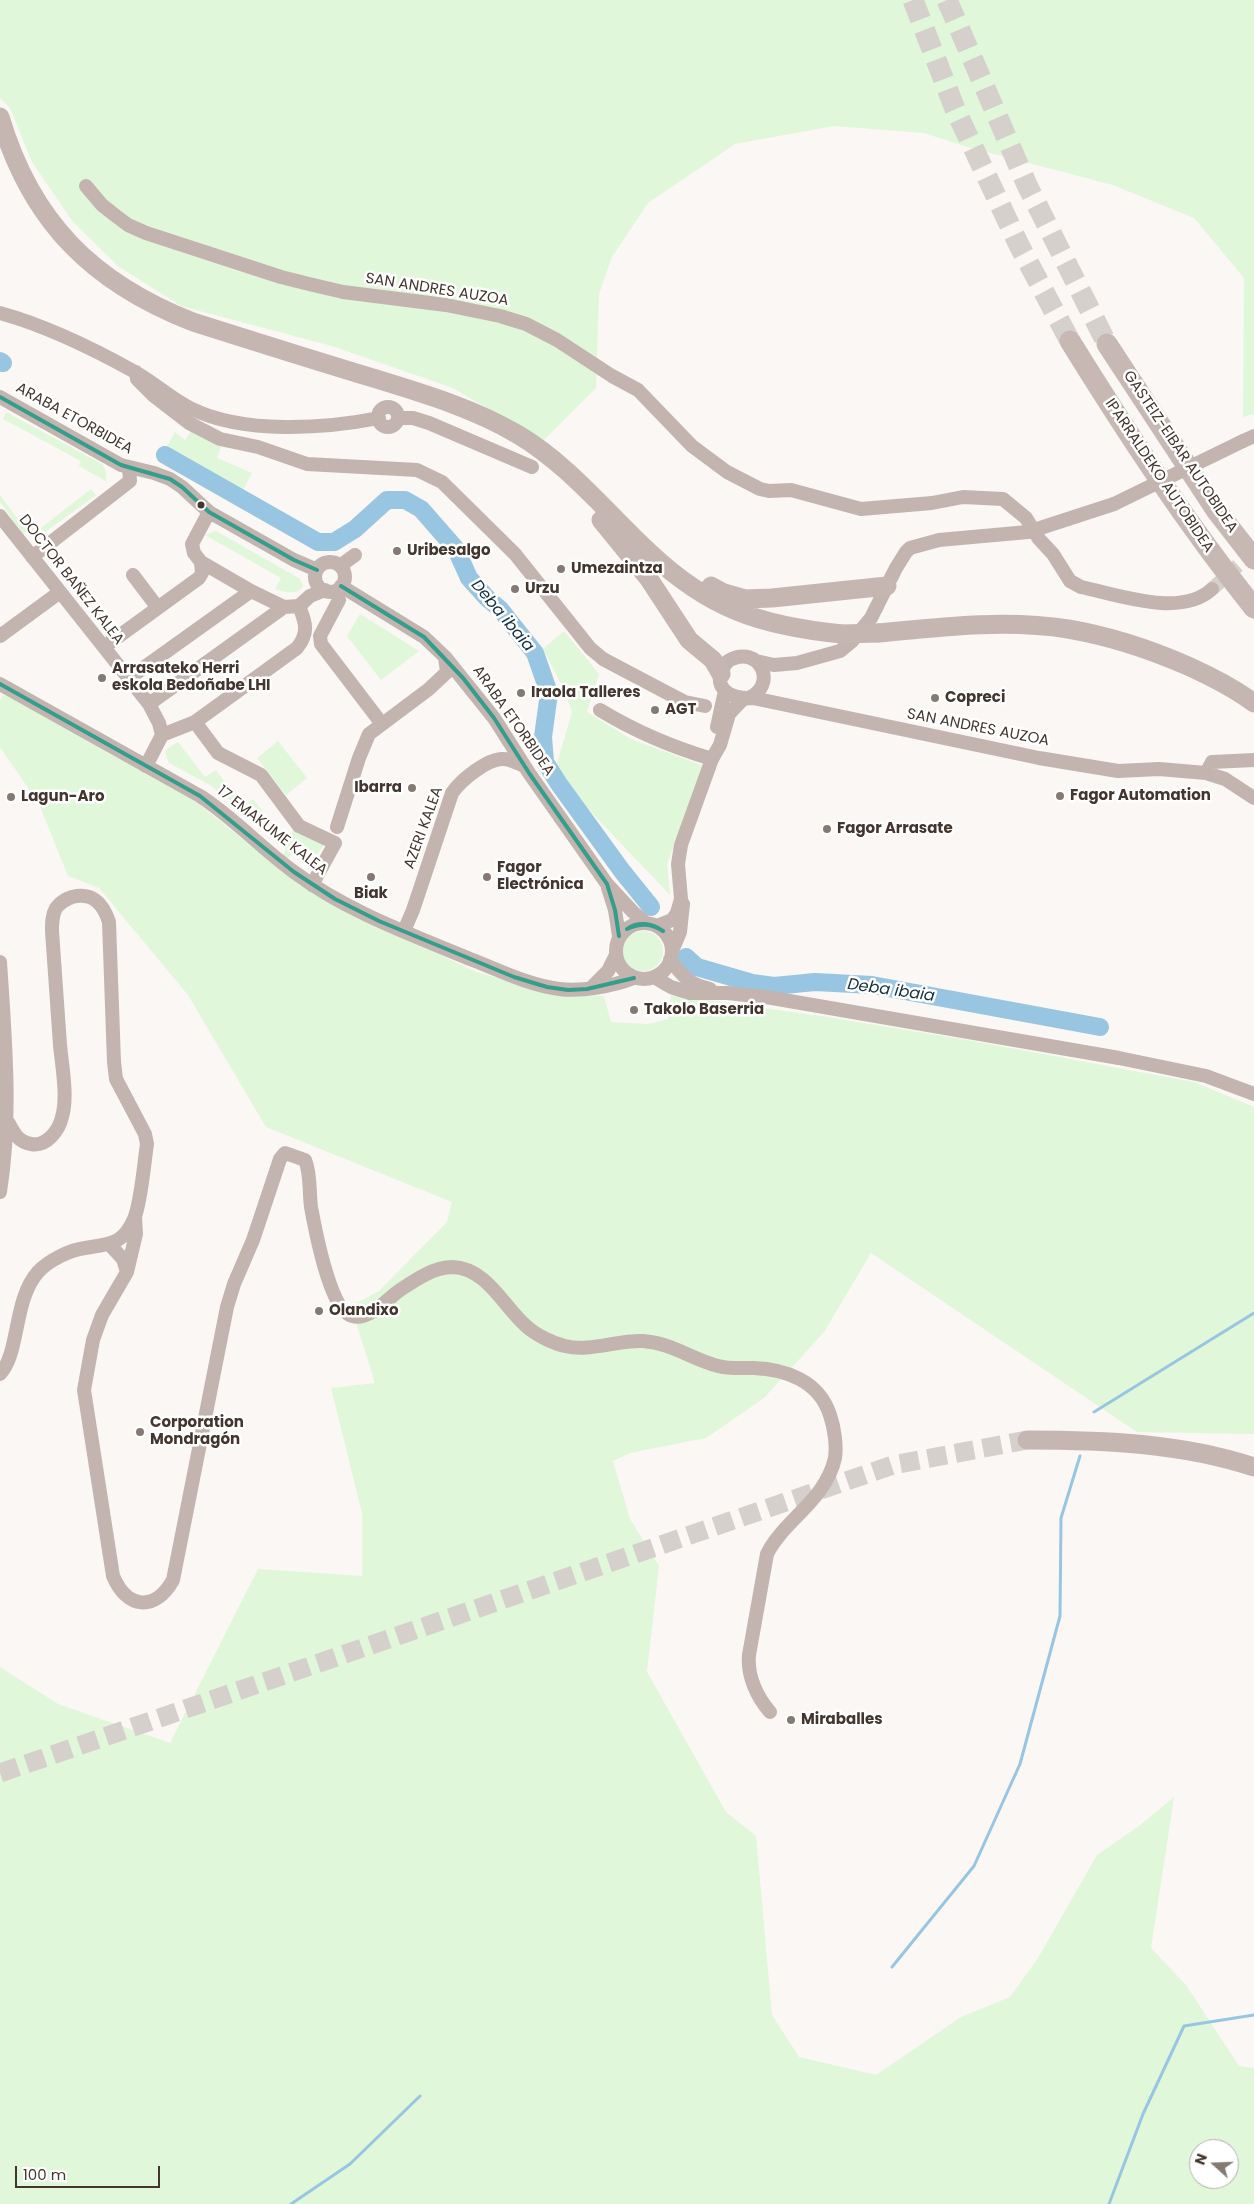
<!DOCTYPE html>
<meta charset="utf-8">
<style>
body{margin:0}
#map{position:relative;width:1254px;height:2204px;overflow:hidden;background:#faf7f4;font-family:Poppins,sans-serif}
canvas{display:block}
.north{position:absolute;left:1189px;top:2139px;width:50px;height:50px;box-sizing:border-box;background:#fff;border:1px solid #b4afab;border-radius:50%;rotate:290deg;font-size:14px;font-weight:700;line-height:20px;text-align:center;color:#44362e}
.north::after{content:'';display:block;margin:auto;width:18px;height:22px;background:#847a73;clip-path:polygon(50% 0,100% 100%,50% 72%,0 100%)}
.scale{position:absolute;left:15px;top:2166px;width:145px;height:22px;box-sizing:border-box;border:2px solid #44362e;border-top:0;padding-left:6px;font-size:15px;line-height:18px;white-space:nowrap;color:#44362e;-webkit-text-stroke:4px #fff;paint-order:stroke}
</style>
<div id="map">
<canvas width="1254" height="2204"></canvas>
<div class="north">N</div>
<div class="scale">100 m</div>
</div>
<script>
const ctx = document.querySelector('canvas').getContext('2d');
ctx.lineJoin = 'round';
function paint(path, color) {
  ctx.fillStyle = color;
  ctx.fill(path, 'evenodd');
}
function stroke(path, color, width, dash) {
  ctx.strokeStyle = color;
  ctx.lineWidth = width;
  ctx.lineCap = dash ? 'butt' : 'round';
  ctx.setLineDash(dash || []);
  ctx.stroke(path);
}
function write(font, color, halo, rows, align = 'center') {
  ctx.font = font + ' Poppins,sans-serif';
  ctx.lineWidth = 5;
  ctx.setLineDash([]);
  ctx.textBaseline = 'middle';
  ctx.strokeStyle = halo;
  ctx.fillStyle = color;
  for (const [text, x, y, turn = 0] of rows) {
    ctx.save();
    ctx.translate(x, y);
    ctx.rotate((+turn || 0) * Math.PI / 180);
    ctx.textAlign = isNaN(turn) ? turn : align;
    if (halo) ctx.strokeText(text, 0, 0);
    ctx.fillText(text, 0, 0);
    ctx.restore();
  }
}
paint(new Path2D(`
 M0,0H1254V414L1243,417L1244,278L1194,218L1113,185L967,147L924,133L834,126L735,144L648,203L612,257L599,294L596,388L543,441L453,388L332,346L181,306L118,266L73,222L32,162L10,108L0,98Z
 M6,412L102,464L106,471V481L79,466L81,461L3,419Z
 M191,431L221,447L217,458L252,473L243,490L167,446L175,432L185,440Z
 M91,489L96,495L37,538L29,529L23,534L0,502V495L23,526L33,519L41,528Z
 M216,531L295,576L300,579L303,586C298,596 284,592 275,589L281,578L205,535Z
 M360,614L419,651L381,680L347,636Z
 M564,631L599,674L587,712L631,739L704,766L667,864L670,895L572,792L556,767L572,712L564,690L543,649Z
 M4,693L112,755L186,794L300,885L314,894L476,972L553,993L604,996L611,1022L648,1024L668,1019L671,995L827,1017L967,1040L1194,1082L1254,1107V1434L1137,1432L871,1253L824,1332L764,1398L706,1438L630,1453L613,1461L630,1519L659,1566L647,1672L726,1812L756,1836L772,2015L799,2057L876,2075L961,2017L1010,1997L1038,1958L1097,1855L1139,1826L1174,1797L1151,1948L1186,1985L1239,2066L1254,2068V2204H0V1667L58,1704L170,1743L258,1569L362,1576V1513L331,1388L375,1383L351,1306L379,1291L447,1222L452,1202L266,1127L188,995L99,888L68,876L39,804L0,747V700ZM1199,2149H1229V2179H1199Z
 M278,741L307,778L286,795L257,758Z
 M178,742L205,777L216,770L243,807L253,799L279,833L272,835L264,830L248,815L210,785L169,763L165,753L167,749Z
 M294,827L325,843L317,855L299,843L288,859L283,856Z
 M623 951a20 20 0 1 1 40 0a20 20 0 1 1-40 0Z`), '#e0f7da');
stroke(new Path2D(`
 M1094,1412L1254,1313
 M892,1967L974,1866L1020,1764L1060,1616L1061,1518L1080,1456
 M291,2204L350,2164L420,2096
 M1109,2204L1143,2114L1184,2026L1254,2015`), '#98c6e2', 3);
stroke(new Path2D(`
 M0,361L3,363
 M165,455L318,542H334L355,529L387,500H405L421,509L456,549L469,578L487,598L500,609L535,653L549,693L543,737L545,762L559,784L622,871L651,907
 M686,957L697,967L752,983L774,986L815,982L872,985L1100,1027`), '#98c6e2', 18);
stroke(new Path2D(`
 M1212,589L1254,551`), '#d6d0cc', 14, [14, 7]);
stroke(new Path2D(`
 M0,1773L893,1465L1027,1440`), '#d6d0cc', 19, [19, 9]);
stroke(new Path2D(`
 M913,0L955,109L1019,245L1070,341
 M947,0L1027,185L1107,344`), '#d6d0cc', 21, [21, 11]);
stroke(new Path2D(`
 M86,186L102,205L116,216L128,225L146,233L281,277L309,284L343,292L446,305L500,316L526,324L557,340L612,376L638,390L692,446L727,472L760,489L769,491L791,490L861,509L932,503L963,497L1003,499L1026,518L1039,539L1053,554L1070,581L1081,587C1119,595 1181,618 1212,589
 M0,313C47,326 92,348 135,372C155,383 171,399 192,409C244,434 323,429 379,418
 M136,372L137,379L154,396L189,423L220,439L258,447L307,464L417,470L442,482L515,554L590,648L603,659L675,697L685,702L705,706
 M0,397L121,465L154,473L170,479L182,487L209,512L294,560L317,570
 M378 417a10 10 0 1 1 20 0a10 10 0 1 1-20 0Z
 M398,418H413L429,423L532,467
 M1243,441L1254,436
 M209,512L192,544L194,553L201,562L251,591L284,607L299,606L310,596L325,590
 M0,516L149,704L159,723L162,735L146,766
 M32,557L130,481L129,468
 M315 577a15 15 0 1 1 30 0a15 15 0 1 1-30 0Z
 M340,566L355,555
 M133,575L158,608
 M341,586L424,637L445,657L494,718L529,773L607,884L633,912L646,923
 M339,600L320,636L321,644L382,724
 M0,636L60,592
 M104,647L199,578L202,573L201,562
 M756,661L774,665L797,663L840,651L852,641L871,618L896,568L906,552L910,548L939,540L1028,532L1114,504
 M128,679L251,591
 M0,684L200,796C234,818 261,848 294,872C346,911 410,934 470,959C499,970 528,985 559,989C582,992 613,986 634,978
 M745,699C780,689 761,642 728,661C708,685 728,700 753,698L1039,758L1118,771L1159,769L1206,773L1225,779L1254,798
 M149,704L284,607
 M600,710C636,732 672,747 712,759
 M195,722L218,753L261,775L299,826L335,843L312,885
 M717,727L725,691
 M162,735L195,722L297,648C309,633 306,623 299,606
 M1206,773L1212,762L1254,760
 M337,827L359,758L369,734L429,689L447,672L445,657
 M608,888L615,910L619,936
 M616 951a28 28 0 1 1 56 0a28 28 0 1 1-56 0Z
 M657,926L672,920L677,913L681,899L678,864L681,845L712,759L720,745L729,714L743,699
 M404,931L413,910L452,793C461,780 486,760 501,759C509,758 517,763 524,766
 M672,951L680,932L683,904
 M670,960C684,977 688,984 710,989
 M0,962C5,1038 12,1117 0,1192
 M654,977L671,987L690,993H728L772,998L1119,1058L1206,1076L1254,1094
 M592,987L608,971L616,955
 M135,1217L136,1234L127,1272L102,1315L93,1340L84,1390L113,1576C127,1609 155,1612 173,1580L227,1307L234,1284L253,1240L280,1159L285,1153L305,1160C311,1174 309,1192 311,1207C315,1229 329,1303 348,1314C366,1325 387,1299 400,1290C415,1280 434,1267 452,1267C487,1268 503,1306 526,1326C536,1335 552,1343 565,1346C590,1352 617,1340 643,1341C672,1343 691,1359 718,1366C729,1369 741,1368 753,1368C786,1369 819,1381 830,1415C834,1427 837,1445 835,1458C826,1500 783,1521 767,1554L749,1655C747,1676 757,1697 770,1712
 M110,1245L123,1259L127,1272
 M0,1374C20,1353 13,1300 38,1272C49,1260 70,1250 85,1248C109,1244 123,1245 134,1219C141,1203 144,1164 147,1144L145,1134L116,1079L114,1062L109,922C103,903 92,892 72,897C66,899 60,903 56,908C52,915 52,923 52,931C55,969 57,1007 60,1045C62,1066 68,1097 62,1117C59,1130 47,1147 31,1144C18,1142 14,1133 8,1122`), '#c4b4b0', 14);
stroke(new Path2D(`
 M0,117C31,222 93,283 193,322C253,341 313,360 373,378C422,393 473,408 517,434C568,464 606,512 649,552C709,609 761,626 842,634
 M601,520L649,579L689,640L713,660L721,674
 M711,586L724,593L745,599L772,598L887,586
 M878,633C940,627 1006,619 1068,629C1110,636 1149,649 1188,666C1210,676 1234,688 1254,703
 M1027,1440C1104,1440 1181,1443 1254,1467`), '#c5b6b1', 19);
stroke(new Path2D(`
 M1070,341C1127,433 1186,523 1254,608
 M1107,344L1216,510L1254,559`), '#c7b8b4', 21);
stroke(new Path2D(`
 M1114,504L1243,441`), '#c4b4b0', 14);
stroke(new Path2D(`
 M842,634L878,633`), '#c5b6b1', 19);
stroke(new Path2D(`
 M0,397L121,465L170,479L182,487L209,512L294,560L317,570
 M341,586L424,637L463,678L494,718L529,773L607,884L615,910L619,936
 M0,684L200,796L294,872L335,899L379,921L514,977L547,987L568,990L587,989L634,978
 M627,929C638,921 652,923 663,931
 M627,929C640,923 651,923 663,931`), '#349d8b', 4);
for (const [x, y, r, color] of [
 [201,505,4.5,"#44362e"],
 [397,551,5,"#847a73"],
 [561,569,5,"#847a73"],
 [515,589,5,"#847a73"],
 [102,678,5,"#847a73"],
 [521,693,5,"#847a73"],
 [935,698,5,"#847a73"],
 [655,710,5,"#847a73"],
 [412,788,5,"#847a73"],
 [1060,796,5,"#847a73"],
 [11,797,5,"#847a73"],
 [827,829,5,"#847a73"],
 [371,877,5,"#847a73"],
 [487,877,5,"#847a73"],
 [634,1010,5,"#847a73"],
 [319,1311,5,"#847a73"],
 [140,1432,5,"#847a73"],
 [791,1720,5,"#847a73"]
]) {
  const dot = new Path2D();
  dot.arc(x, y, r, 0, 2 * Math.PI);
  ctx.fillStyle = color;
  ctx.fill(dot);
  stroke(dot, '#fff', 2);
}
write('15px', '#44362e', '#fff', [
 ["SAN ANDRES AUZOA",437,290,9],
 ["ARABA ETORBIDEA",74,419,29],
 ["GASTEIZ-EIBAR AUTOBIDEA",1180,452,56],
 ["IPARRALDEKO AUTOBIDEA",1159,476,56],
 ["DOCTOR BAÑEZ KALEA",71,580,52],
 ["ARABA ETORBIDEA",513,721,55],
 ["SAN ANDRES AUZOA",978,728,11],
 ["AZERI KALEA",424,828,-70],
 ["17 EMAKUME KALEA",272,831,38]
]);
write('bold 15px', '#44362e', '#fff', [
 ["Uribesalgo",407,551],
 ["Umezaintza",571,569],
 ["Urzu",525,589],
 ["Arrasateko Herri",112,669],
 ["eskola Bedoñabe LHI",112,686],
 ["Iraola Talleres",531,693],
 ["Copreci",945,698],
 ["AGT",665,710],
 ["Ibarra",402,788,"right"],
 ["Fagor Automation",1070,796],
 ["Lagun-Aro",21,797],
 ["Fagor Arrasate",837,829],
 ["Fagor",497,868],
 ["Electrónica",497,885],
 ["Biak",371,894,"center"],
 ["Takolo Baserria",644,1010],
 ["Olandixo",329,1311],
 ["Corporation",150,1423],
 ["Mondragón",150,1440],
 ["Miraballes",801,1720]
], 'left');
write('italic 16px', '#143244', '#fff', [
 ["Deba ibaia",502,616,50],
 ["Deba ibaia",891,991,8]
]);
</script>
